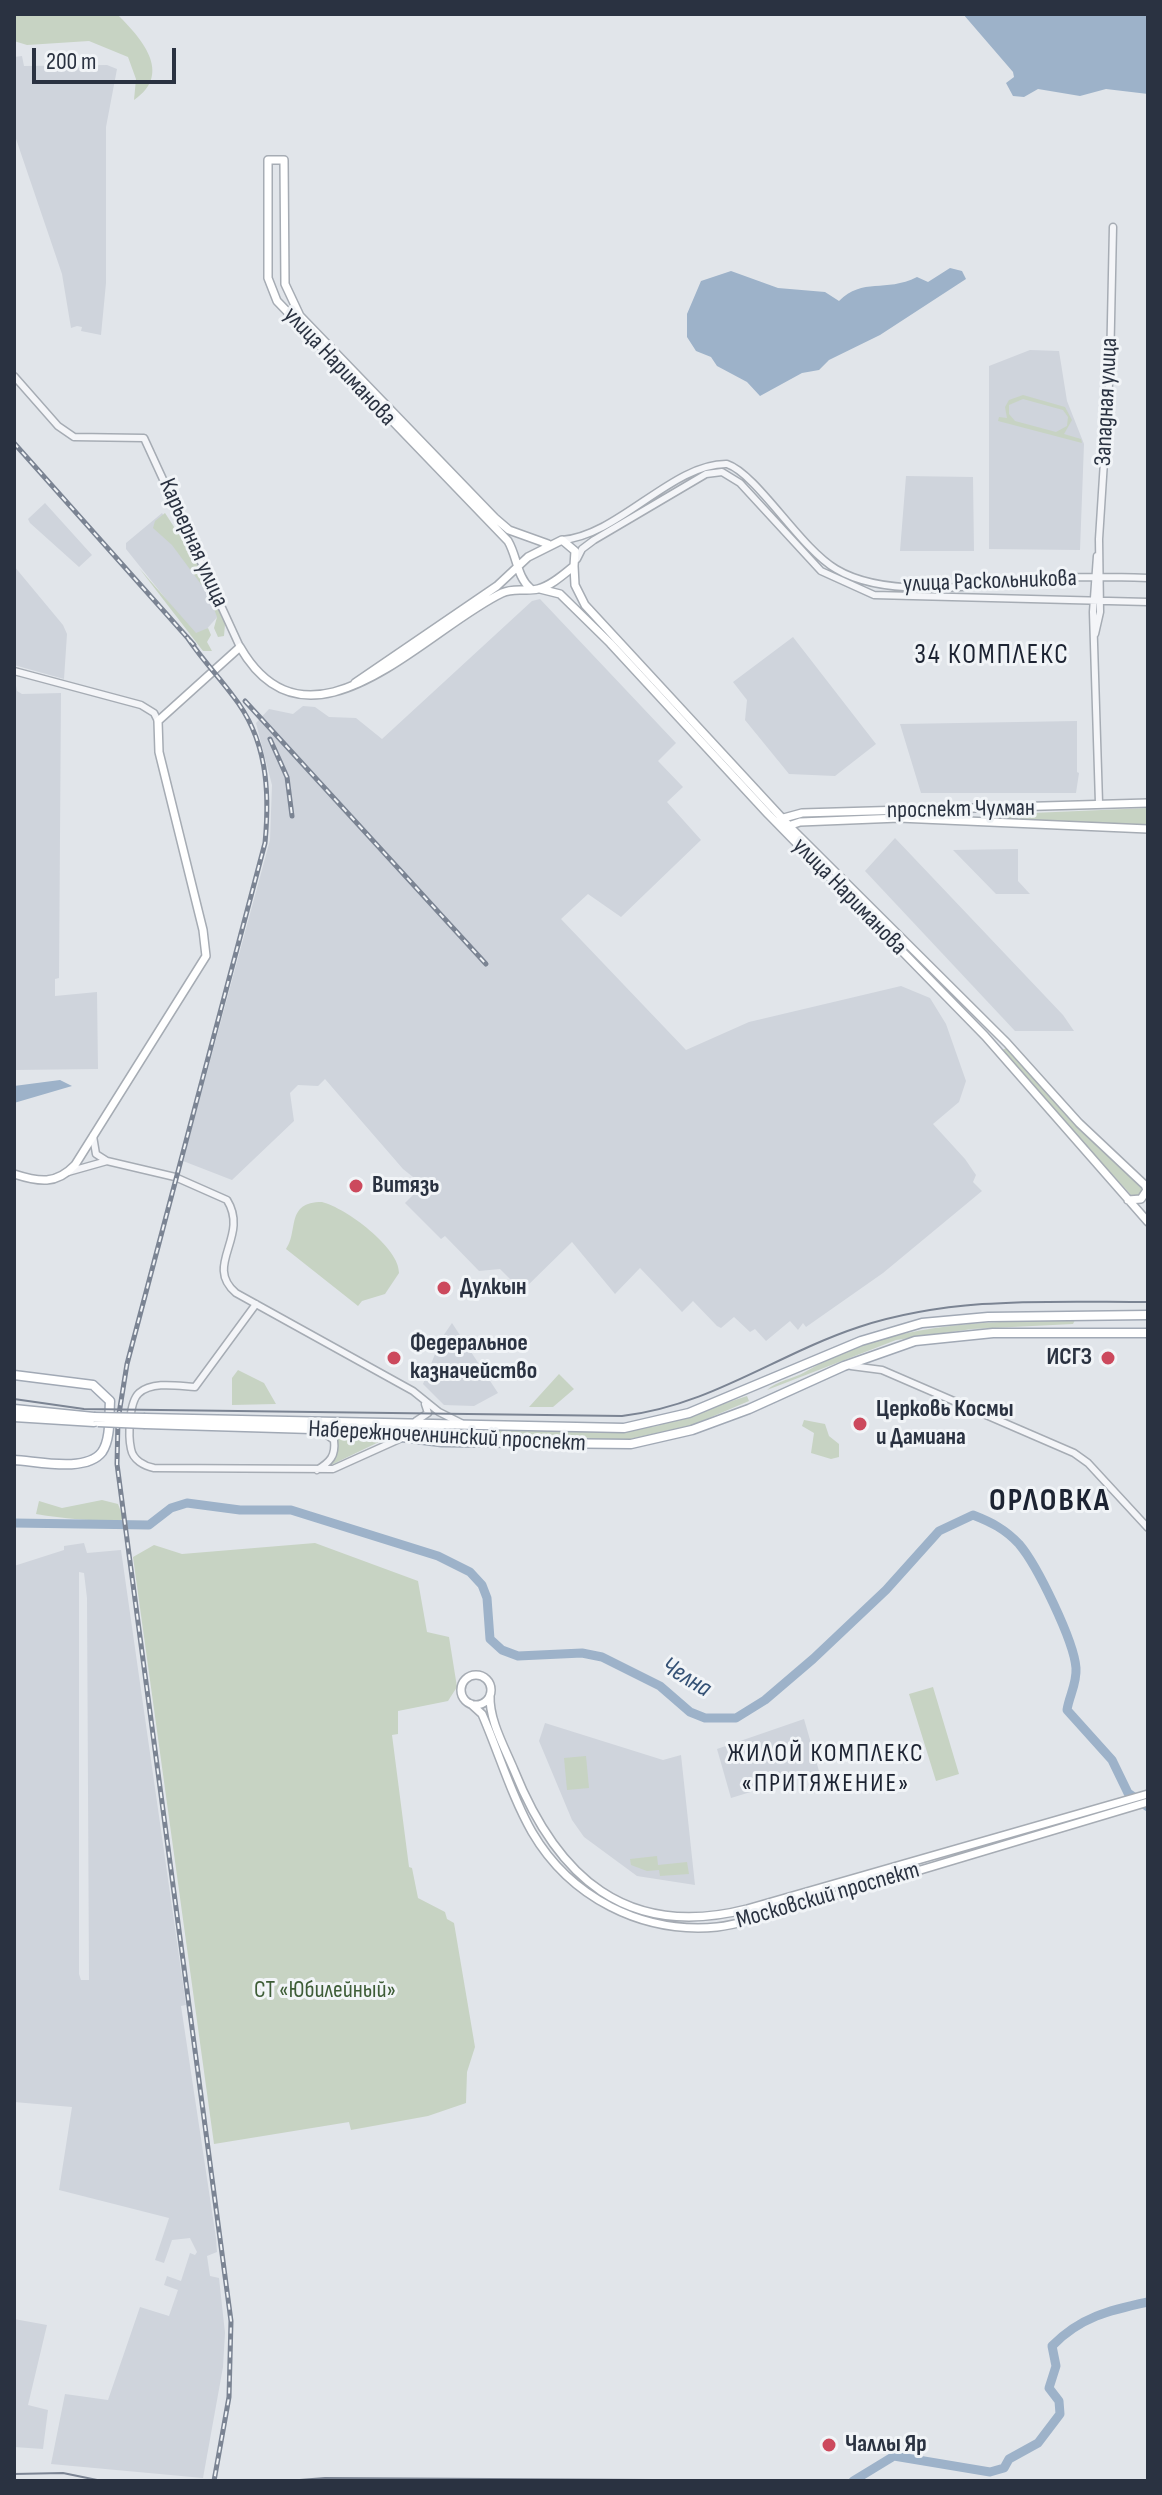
<!DOCTYPE html>
<meta charset="utf-8">
<style>
body{margin:0}
#map{position:relative;width:1162px;height:2495px;overflow:hidden;background:#e1e5ea;font-family:"Sofia Sans Condensed",sans-serif}
canvas{display:block}
.frame{position:absolute;inset:0;border:16px solid #2a3241;pointer-events:none}
.scale{position:absolute;left:32px;top:48px;width:144px;height:36px;box-sizing:border-box;border:4px solid #2a3241;border-top:0;padding-left:10px;font-size:24px;line-height:28px;white-space:nowrap;color:#2a3241;-webkit-text-stroke:6px #f1f4f7;paint-order:stroke}
</style>
<div id="map">
<canvas width="1162" height="2495"></canvas>
<div class="frame"></div>
<div class="scale">200 m</div>
</div>
<script>
const ctx = document.querySelector('canvas').getContext('2d');
ctx.lineJoin = 'round';
function paint(path, color) {
  ctx.fillStyle = color;
  ctx.fill(path, 'evenodd');
}
function stroke(path, color, width, dash) {
  ctx.strokeStyle = color;
  ctx.lineWidth = width;
  ctx.lineCap = dash ? 'butt' : 'round';
  ctx.setLineDash(dash || []);
  ctx.stroke(path);
}
function write(font, color, halo, rows, align = 'center') {
  ctx.font = font + ' "Sofia Sans Condensed",sans-serif';
  ctx.lineWidth = 6;
  ctx.setLineDash([]);
  ctx.textBaseline = 'middle';
  ctx.strokeStyle = halo;
  ctx.fillStyle = color;
  for (const [text, x, y, turn = 0] of rows) {
    ctx.save();
    ctx.translate(x, y);
    ctx.rotate((+turn || 0) * Math.PI / 180);
    ctx.textAlign = isNaN(turn) ? turn : align;
    if (halo) ctx.strokeText(text, 0, 0);
    ctx.fillText(text, 0, 0);
    ctx.restore();
  }
}
paint(new Path2D(`
 M22,56L24,66L107,65L117,69L106,127V283L101,335L81,331L82,327L77,326L71,328L62,274L14,133V57Z
 M1030,350L1059,351L1067,401L1084,444L1080,550L989,549V366Z
 M906,476L973,477L974,551H900Z
 M45,503L92,555L79,567L30,523L28,519Z
 M162,513L190,557L219,615L198,639L126,549V543Z
 M14,566L63,625L67,634L64,679L14,665Z
 M540,599L676,743L658,761L683,787L667,802L701,840L621,917L588,894L561,919L686,1050L749,1022L901,986L930,998L946,1024L966,1081L959,1102L933,1124L965,1159L976,1175L973,1182L982,1191L883,1273L806,1327L803,1323L798,1330L790,1321L766,1341L755,1329L750,1332L734,1317L721,1328L717,1326L693,1301L682,1312L640,1268L615,1294L572,1242L522,1291L500,1269L479,1271L445,1236L441,1239L405,1203L423,1185L403,1169L325,1079L318,1086L298,1085L290,1093L294,1121L232,1180L183,1161L270,840L272,785L256,723L269,709L293,714L303,706L315,707L329,717L356,718L382,739L532,601Z
 M793,637L876,744L835,776L789,774L745,720L747,700L733,682Z
 M14,675L17,691L22,694L61,693L59,978L55,979V996L97,992L98,1069L14,1070Z
 M1077,721V772L1079,773L1076,793H921L900,724Z
 M895,838L1063,1015L1074,1031H1015L865,871Z
 M1018,849V881L1030,894H996L953,850Z
 M452,1323L498,1393L474,1406L444,1405L423,1384L441,1339Z
 M84,1543L87,1553L121,1550L186,2005L181,2006L216,2238L217,2252L207,2256L210,2276L219,2278L225,2333L223,2367L203,2478L51,2464L65,2394L108,2400L140,2307L169,2316L178,2290L164,2285L167,2276L181,2281L190,2253L195,2255L197,2252L190,2238L172,2240L164,2263L155,2260L169,2218L59,2190L72,2107L14,2102V1566L64,1550V1546ZM79,1572L84,1573L87,1598L89,1980H81L79,1974Z
 M804,1719L819,1771L731,1798L717,1749Z
 M545,1723L663,1760L681,1755L695,1885L637,1876L584,1837L572,1820L539,1741Z
 M14,2319L47,2325L28,2405L48,2410L43,2449L14,2447Z`), '#cfd4dc');
paint(new Path2D(`
 M14,14H117C140,37 174,73 134,100L136,79L128,57L89,41L27,45L14,41Z
 M1023,395L1065,407L1072,420L1064,434L1081,439L1082,443L998,421L999,417L1007,418L1005,407L1009,400ZM1023,399L1063,410L1068,417L1067,426L1056,432L1015,421L1009,414V405Z
 M165,513L195,559L225,624L224,636L218,637L214,628L217,617L209,595L172,545L153,528L155,521Z
 M139,568L196,633L208,628L211,635L207,642L212,651H203Z
 M1148,808V825L990,819L986,815Z
 M1007,1048L1142,1185L1140,1197H1133L1003,1054L1002,1050Z
 M322,1202C346,1208 400,1248 399,1273L385,1294L362,1301L358,1306L286,1249C299,1231 285,1202 322,1202Z
 M1075,1320L1073,1324L972,1329L896,1340L767,1390C776,1381 793,1379 805,1372C889,1323 979,1321 1075,1320Z
 M238,1370L264,1383L276,1404L232,1405V1378Z
 M559,1374L574,1389L553,1407H529Z
 M747,1396L749,1401L690,1426L626,1440L443,1437L350,1426L604,1432L657,1426Z
 M804,1420L825,1424L829,1436L839,1444V1457L831,1459L811,1453L814,1433L802,1426Z
 M330,1431L385,1439L329,1466L338,1445Z
 M102,1500L118,1504L123,1517L120,1522C91,1520 64,1519 36,1514L39,1501L62,1508Z
 M315,1543L418,1581L427,1632L449,1637L457,1687L448,1701L398,1711V1734L392,1735L409,1867L412,1868L418,1898L445,1912L447,1919L454,1923L475,2047L467,2072L466,2103L428,2116L351,2130L349,2122L214,2144L133,1557L154,1545L182,1554Z
 M933,1687L959,1774L936,1781L909,1694Z
 M586,1756L589,1788L567,1790L564,1758Z
 M657,1856L658,1865L687,1862L689,1874L660,1876L659,1870L647,1871L631,1865L630,1859Z`), '#c7d3c3');
paint(new Path2D(`
 M963,14H1148V94L1106,89L1080,96L1038,89L1024,97L1013,96L1006,83L1014,77L1013,72Z
 M950,268L962,271L966,279L880,335L829,360L819,370L802,373L760,396L747,382L717,366L711,357L696,351L687,337V314L701,281L731,271L778,288L825,292L839,301C863,277 885,293 917,277L928,282Z
 M60,1080L72,1086L14,1103V1086Z`), '#9db2c9');
stroke(new Path2D(`
 M14,1523L149,1525L171,1508L187,1503L240,1510H291L438,1556L470,1572L482,1585L487,1598L490,1639L502,1650L518,1656L582,1653L602,1657L660,1686L690,1712L705,1718H736L765,1700L813,1659L886,1590L939,1531L973,1515C991,1522 1005,1529 1019,1544C1037,1565 1074,1641 1076,1668C1077,1684 1069,1696 1067,1710L1112,1760L1128,1793L1148,1807
 M853,2481L894,2456L990,2472L1004,2468L1009,2459L1038,2443L1060,2414L1059,2401L1049,2388L1056,2366L1052,2346C1080,2317 1110,2310 1148,2302`), '#9db2c9', 9);
const tertiary = new Path2D(`
 M14,376L58,426L74,437L144,438L240,647
 M562,540C618,536 673,463 727,464C757,474 800,548 836,569C892,603 999,582 1063,578C1091,576 1120,577 1148,578
 M1097,556L1093,612L1099,803
 M577,559L582,549L594,540L706,474L722,472L740,483L821,571L874,595L1148,602
 M1095,634L1100,612L1099,539L1110,368L1113,227
 M14,671L141,705L154,713L158,721
 M93,1136L96,1154L107,1161L175,1177L227,1200C250,1237 203,1265 236,1293L413,1391L439,1412L461,1423
 M68,1172L107,1161
 M256,1304L195,1387C178,1386 153,1381 139,1393C129,1402 128,1436 131,1449C133,1460 144,1466 154,1468L333,1469L404,1437
 M851,1366L882,1370L1074,1453L1088,1463L1148,1528
 M416,1421L428,1413L425,1404
 M317,1470C330,1462 336,1456 334,1440L323,1432`);
const secondary = new Path2D(`
 M574,566L575,585L585,605L793,830L1007,1043L1079,1123L1148,1188
 M530,588C517,577 517,556 508,541L277,301L268,278V160H284L285,284L300,316L495,518L509,530L548,544
 M540,589L560,594L610,643L768,814L985,1036L1148,1222
 M780,819L802,813L1148,803
 M788,826L800,822L899,818L1148,829
 M14,1174C39,1182 56,1185 75,1165L206,956L203,930L159,752L158,721L240,647C309,767 426,629 502,593C514,587 526,592 538,589C551,586 564,574 574,566L575,551L562,540L528,557L497,586L355,683
 M1128,1200L1141,1199L1147,1190L1145,1185
 M461 1690a15 15 0 1 1 30 0a15 15 0 1 1-30 0Z
 M490,1695C489,1720 504,1746 514,1770C557,1877 626,1940 747,1909L1148,1794
 M471,1704L482,1714C499,1753 511,1795 532,1832C570,1897 641,1934 717,1927C735,1925 753,1919 770,1915L1148,1802`);
const primary = new Path2D(`
 M14,1375L93,1385L110,1401C109,1416 111,1439 102,1452C86,1473 37,1461 14,1460
 M14,1409L94,1417
 M14,1417L94,1422
 M145,1418L624,1428L689,1413L861,1341L922,1323L988,1317L1148,1315
 M145,1424L345,1430L442,1442L631,1444L692,1430L749,1409L844,1366L915,1341L993,1333H1148`);
stroke(tertiary, '#a6acb4', 9);
stroke(secondary, '#a6acb4', 10);
stroke(primary, '#a1a9b5', 11);
stroke(tertiary, '#f4f5f8', 6);
stroke(secondary, '#fff', 7);
stroke(primary, '#fff', 8);
stroke(new Path2D(`
 M14,1399L84,1409L622,1416C710,1406 777,1354 859,1327C954,1296 1050,1302 1148,1302
 M14,2474L63,2473L102,2481
 M287,2481L325,2478L816,2481`), '#7b8493', 2);
const rail = new Path2D(`
 M14,443L194,645
 M187,637C201,658 218,676 233,696C267,739 270,790 265,843L127,1364L118,1420L117,1464L231,2321L229,2397L214,2481
 M245,701L486,964
 M270,739L287,777L292,816`);
stroke(rail, '#7b8493', 5);
stroke(rail, '#f1f4f7', 2, [6]);
const primaryBridge = new Path2D(`
 M94,1417L145,1418
 M98,1422L145,1424`);
stroke(primaryBridge, '#a1a9b5', 11, []);
stroke(primaryBridge, '#fff', 8);
for (const [x, y, r, color] of [
 [356,1186,8,"#cc495d"],
 [444,1288,8,"#cc495d"],
 [394,1358,8,"#cc495d"],
 [1108,1358,8,"#cc495d"],
 [860,1424,8,"#cc495d"],
 [829,2445,8,"#cc495d"]
]) {
  const dot = new Path2D();
  dot.arc(x, y, r, 0, 2 * Math.PI);
  ctx.fillStyle = color;
  ctx.fill(dot);
  stroke(dot, '#f1f4f7', 3);
}
write('24px', '#2a3241', '#f1f4f7', [
 ["улица Нариманова",339,367,47],
 ["Западная улица",1107,402,-87],
 ["Карьерная улица",193,543,66],
 ["улица Раскольникова",990,582,-2],
 ["проспект Чулман",961,810,-1],
 ["улица Нариманова",849,897,46],
 ["Набережночелнинский проспект",447,1437,3],
 ["Московский проспект",828,1896,-16]
]);
write('bold 24px', '#2a3241', '#f1f4f7', [
 ["Витязь",372,1186],
 ["Дулкын",460,1288],
 ["Федеральное",410,1344],
 ["казначейство",410,1372],
 ["ИСГЗ",1092,1358,"right"],
 ["Церковь Космы",876,1410],
 ["и Дамиана",876,1438],
 ["Чаллы Яр",845,2445]
], 'left');
write('24px', '#3e5d37', '#f1f4f7', [
 ["СТ «Юбилейный»",325,1991]
]);
write('italic 26px', '#345175', '#f1f4f7', [
 ["Челна",686,1678,31]
]);
ctx.letterSpacing = '2px';
write('26px', '#1c2332', '#f1f4f7', [
 ["ЖИЛОЙ КОМПЛЕКС",826,1754],
 ["«ПРИТЯЖЕНИЕ»",826,1784]
]);
ctx.letterSpacing = '0px';
ctx.letterSpacing = '2px';
write('28px', '#1c2332', '#f1f4f7', [
 ["34 КОМПЛЕКС",992,656]
]);
ctx.letterSpacing = '0px';
ctx.letterSpacing = '2px';
write('bold 32px', '#1c2332', '#f1f4f7', [
 ["ОРЛОВКА",1050,1502]
]);
ctx.letterSpacing = '0px';
</script>
